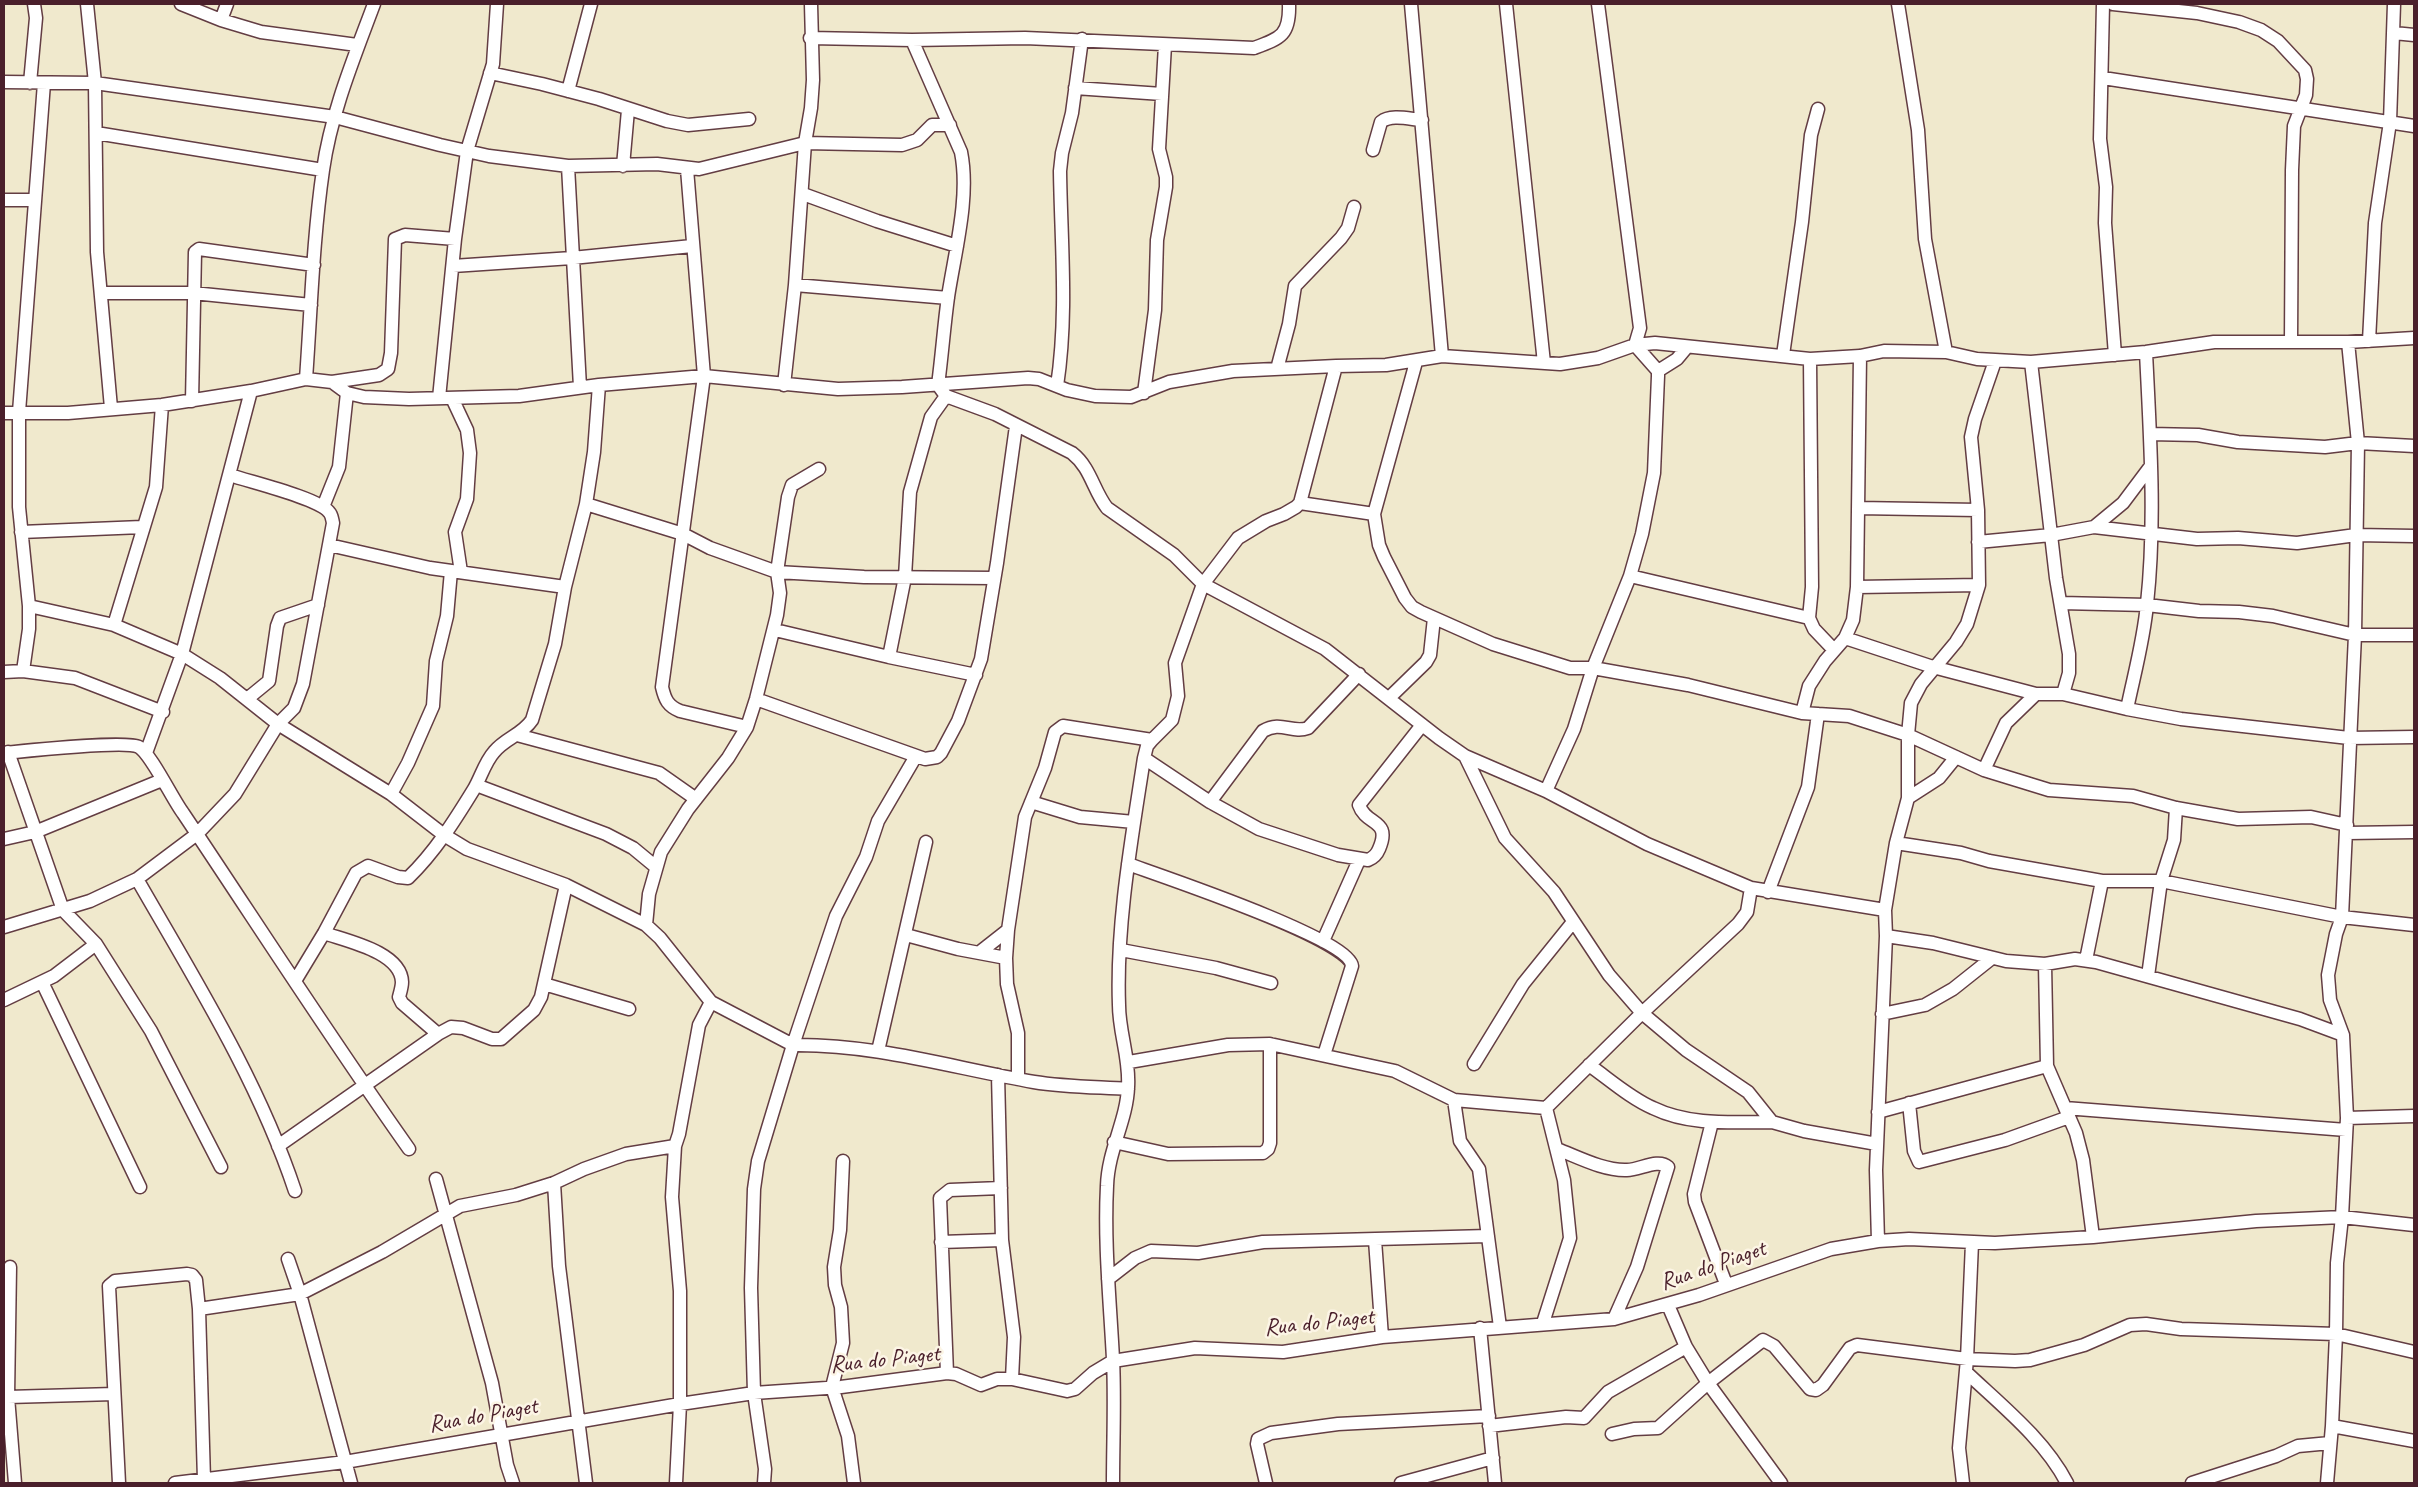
<!DOCTYPE html>
<style>
body{margin:0}
#map{position:relative;width:2418px;height:1487px;overflow:hidden;background:#f0e9cd;font-family:Caveat,sans-serif}
canvas{display:block}
.frame{position:absolute;inset:0;border:5px solid #4a1f2b;pointer-events:none}
</style>
<div id="map">
<canvas width="2418" height="1487"></canvas>
<div class="frame"></div>
</div>
<script>
const ctx = document.querySelector('canvas').getContext('2d');
ctx.lineJoin = 'round';
function stroke(path, color, width, dash) {
  ctx.strokeStyle = color;
  ctx.lineWidth = width;
  ctx.lineCap = dash ? 'butt' : 'round';
  ctx.setLineDash(dash || []);
  ctx.stroke(path);
}
function write(font, color, halo, rows, align = 'center') {
  ctx.font = font + ' Caveat,sans-serif';
  ctx.lineWidth = 5;
  ctx.setLineDash([]);
  ctx.textBaseline = 'middle';
  ctx.strokeStyle = halo;
  ctx.fillStyle = color;
  for (const [text, x, y, turn = 0] of rows) {
    ctx.save();
    ctx.translate(x, y);
    ctx.rotate((+turn || 0) * Math.PI / 180);
    ctx.textAlign = isNaN(turn) ? turn : align;
    if (halo) ctx.strokeText(text, 0, 0);
    ctx.fillText(text, 0, 0);
    ctx.restore();
  }
}
const minor = new Path2D(`
 M87,4L95,83L97,252L111,408
 M181,4L221,20L261,32L357,45
 M1411,4L1442,356
 M1506,4L1544,363
 M1898,4L1918,130L1925,239L1946,352
 M2103,4L2100,139L2106,187L2105,223L2115,355
 M2113,4L2197,13L2239,22L2261,30L2278,41L2305,70L2307,79L2306,95L2294,126L2292,170L2291,342
 M221,20L227,4
 M2394,33L2414,35
 M810,38L912,40L1025,38L1254,48C1281,38 1290,35 1289,4
 M912,40L961,152C970,197 955,251 948,297C944,326 942,355 938,385L946,396L995,414L1072,453C1091,468 1093,490 1107,508L1174,555L1203,584L1325,649L1439,738L1465,756L1546,791L1647,844L1751,888L1885,910
 M490,73L542,84L599,99L667,121L688,125L749,119
 M2103,78L2414,126
 M4,82L95,83L335,117L440,145L489,156L568,166L657,164L699,169L805,143L902,145L917,140L932,125H950
 M30,83L36,18L34,4
 M44,83L19,412V507L29,606V629L23,671L75,678L163,712
 M1075,88L1162,94
 M568,91L591,4
 M96,133L323,170
 M1373,150L1381,122C1391,114 1409,119 1422,120
 M568,166L580,387
 M623,166L628,110
 M687,169L704,376L662,687C665,700 668,706 680,711L747,727
 M803,194L877,221L957,246
 M4,200H35
 M453,266L572,258L692,246
 M795,285L948,298
 M101,293H193L311,305
 M2369,341L2375,223L2390,122L2394,4
 M1783,355L1802,222L1811,135L1818,109
 M1810,359L1812,587L1809,618L1814,629L1834,650
 M1416,362L1374,514L1379,545L1384,557L1405,598L1412,607L1421,612L1493,644L1570,668H1593L1688,685L1802,713L1849,716L1908,735L1984,770L2049,790L2133,796L2176,808L2238,819L2311,817L2347,825
 M2031,362L2056,578L2069,654V673L2063,694
 M1277,369L1289,324L1295,286L1341,238L1348,228L1354,207
 M1658,371L1677,359L1687,347
 M306,379C311,310 313,239 323,170C331,113 354,58 374,4
 M332,382L379,375L388,369L391,353L395,239L405,235L455,239
 M599,385L594,452L586,504L683,534L710,548L777,572L864,577L994,578
 M784,385L795,285L805,143L811,108L813,80L811,4
 M1057,386C1068,314 1061,243 1060,171L1062,153L1072,113L1082,39
 M1144,393L1155,310L1157,240L1166,187V177L1159,149L1165,45
 M439,398L455,239L467,151L493,64L497,4
 M452,398L467,430L470,453L467,499L455,532L461,572
 M192,401L195,252L199,249L314,265
 M4,413H68L162,405L251,391L306,379L332,382L347,393L364,397L409,399L519,396L599,385L704,376L838,389L902,387L1028,378L1039,379L1067,390L1095,396L1131,397L1169,382L1233,371L1336,366L1386,365L1442,356L1560,364L1598,358L1635,345L1655,343L1810,359L1860,356L1884,351L1946,352L1977,359L2031,362L2146,352L2214,342H2348L2414,338
 M2150,434L2198,435L2238,442L2325,447L2358,443L2414,446
 M1300,503L1374,514
 M323,507L339,467L347,393
 M1858,508L1978,510
 M2094,527L2123,503L2150,467
 M21,532L142,527
 M1978,542L2051,535L2094,527L2197,539L2238,538L2297,543L2356,535L2414,536
 M329,545L430,568L565,587
 M1630,576L1809,618
 M1857,587L1979,585
 M2061,603L2147,605L2199,611L2239,612L2273,616L2355,635H2414
 M29,606L114,625L182,654L220,678L278,724L391,794L444,835L467,849L566,885L646,925L660,938L711,1002L793,1045L836,916L866,857L878,821L916,756
 M114,625L156,487L162,405
 M775,630L889,657L976,675
 M1845,638L1933,667L2036,694H2063L2127,709L2181,719L2349,738L2414,737
 M889,657L905,577L910,492L931,417L946,396
 M4,672L23,671
 M1389,698L1426,662L1430,655L1434,618
 M247,699L269,681L277,626L280,618L318,605
 M756,699L925,759L937,757L941,753L958,721L981,659L997,563L1016,426
 M2127,709C2134,675 2144,639 2147,604C2156,521 2150,436 2146,352
 M1802,713L1809,686L1825,661L1845,638L1853,620L1857,587L1860,356
 M517,735L659,773L696,799
 M8,752L63,910L96,944L151,1031L221,1167
 M4,753C25,751 126,740 139,747C151,754 173,800 183,813C258,925 331,1039 409,1149
 M146,753L182,654L251,391
 M1465,756L1505,838L1554,892L1609,975L1642,1013L1686,1050L1748,1092L1772,1122L1804,1131L1877,1144
 M1144,758L1210,802L1259,829L1338,855L1368,860C1373,858 1377,854 1379,849C1392,819 1366,826 1359,805L1422,725
 M1984,770L2006,723L2036,694
 M476,785L606,834L633,848L656,867
 M1546,791L1574,729L1593,668L1630,576L1642,534L1654,473L1658,376V371L1635,345L1640,328L1598,4
 M391,794L408,763L433,706L436,661L447,616L451,571
 M1908,798L1939,778L1956,757
 M1031,802L1080,817L1134,822
 M1210,802L1263,731C1281,720 1292,734 1308,728L1359,674
 M2347,833L2414,832
 M4,839L35,832L162,780
 M1896,843L1961,853L1989,861L2102,881H2161L2342,917L2414,925
 M1128,864C1158,875 1350,939 1352,966L1324,1055
 M137,879C195,980 258,1080 295,1191
 M1768,892L1808,787L1818,714
 M646,925L649,894L661,852L688,809L728,758L747,727L756,699L777,615L780,593L777,572L788,497L792,485L819,469
 M4,927L90,901L137,879L197,834L235,794L278,724L294,708L303,684L333,523C332,519 332,515 329,512C318,498 250,482 230,475
 M324,933C347,941 401,952 402,982C402,987 400,993 399,997L402,1003L438,1034
 M906,935L958,949L1006,958
 M1886,936L1933,943L2006,961L2045,964L2075,959L2096,962L2300,1019L2343,1035
 M1323,941L1359,860
 M1121,950L1216,968L1271,983
 M980,952L1008,930
 M2086,960L2102,881
 M2045,964L2047,1066
 M2148,976L2161,881L2174,840L2176,808
 M295,981L324,933L356,873L368,866L398,877L408,878C435,852 455,820 474,789C481,777 485,762 494,752C505,738 522,735 532,720L555,644L565,587L586,504
 M42,982L140,1187
 M544,984L629,1009
 M4,1000L54,976L96,944
 M1882,1014L1925,1005L1953,989L1992,958
 M878,1051L926,842
 M1129,1062L1228,1045L1270,1044L1395,1071L1454,1100L1546,1108
 M1474,1064L1523,984L1573,922
 M1589,1065C1609,1079 1630,1098 1653,1108C1690,1126 1733,1122 1772,1122
 M998,1075L1002,1240L1014,1337L1012,1379
 M1018,1079V1033L1007,984L1006,958L1008,930L1025,817L1045,768L1055,732L1063,726L1152,740
 M1454,1100L1460,1141L1479,1169L1500,1327
 M1909,1103L1914,1151L1919,1162L2005,1140L2069,1117
 M2065,1108L2346,1130
 M1878,1112L2047,1066L2076,1133L2083,1160L2093,1237
 M2347,1118L2414,1116
 M1712,1122L1694,1194L1695,1202L1726,1284
 M1114,1142L1168,1154L1263,1153L1268,1149L1270,1143V1044
 M278,1146L438,1034L451,1027L463,1028L492,1039H501L534,1010L541,997L566,885
 M675,1146L672,1197L680,1291V1404L676,1483
 M1557,1149C1578,1157 1604,1171 1627,1170C1640,1170 1658,1158 1668,1167L1637,1267L1614,1319
 M843,1161L840,1230L834,1267L835,1285L841,1307L843,1343L832,1387L848,1436L854,1483
 M436,1179L492,1383L507,1465L513,1483
 M554,1183L559,1266L586,1483
 M1375,1240L1382,1337
 M1878,1241L1876,1170L1886,936L1885,910L1896,843L1908,798V735L1911,703L1921,684L1956,642L1967,624L1979,585L1978,510L1971,437L1975,419L1995,361
 M941,1242L1002,1240
 M288,1259L300,1294L351,1483
 M10,1267L8,1397L15,1483
 M1108,1279L1135,1258L1151,1251L1198,1253L1263,1242L1488,1236
 M1668,1305L1686,1347L1708,1383L1781,1483
 M199,1309L300,1294L382,1252L460,1206L516,1195L554,1183L584,1169L626,1154L675,1146L679,1134L699,1025L711,1002
 M1543,1323L1570,1238L1564,1180L1546,1108L1642,1013L1738,924L1747,912L1751,888
 M1480,1328L1495,1483
 M1966,1372C2002,1406 2044,1439 2067,1483
 M947,1373L940,1198L950,1190L1001,1188
 M8,1397L114,1394
 M1489,1426L1566,1417L1584,1418L1608,1392L1686,1347
 M2332,1426L2414,1441
 M1612,1434L1634,1429L1658,1428L1708,1383L1763,1340L1774,1346L1810,1389L1816,1390L1823,1385L1850,1348L1857,1345L1967,1359L2015,1361L2030,1360L2084,1345L2130,1325L2146,1324L2181,1329L2336,1334L2414,1352
 M119,1483L109,1286L115,1281L187,1274L192,1275L196,1280L199,1309L204,1480
 M175,1483L345,1462L680,1404L754,1393L841,1387L947,1373L956,1374L981,1385L997,1379H1012L1067,1391L1075,1389L1093,1373L1113,1361L1195,1348L1283,1352L1382,1337L1614,1319L1699,1295L1831,1249L1878,1241L1909,1239L1995,1243L2093,1237L2256,1221L2342,1217L2414,1225
 M764,1483L765,1469L754,1393L751,1288L754,1189L758,1161L793,1045C876,1044 953,1068 1034,1082C1065,1087 1097,1087 1128,1089
 M1113,1483C1113,1442 1115,1400 1113,1359C1110,1301 1104,1243 1107,1186C1108,1150 1127,1120 1128,1087C1130,1058 1119,1033 1119,1005C1116,924 1132,837 1144,758L1147,746L1152,740L1172,720L1178,696L1175,663L1203,584L1238,538L1266,521L1284,514L1296,507L1300,503L1336,366
 M1266,1483L1257,1444L1258,1439L1271,1433L1338,1424L1489,1416
 M1401,1483L1493,1458
 M1963,1483L1959,1448L1967,1359L1972,1243
 M2192,1483L2276,1456L2298,1446L2330,1443
 M2327,1483L2332,1426L2336,1334L2337,1263L2342,1217L2347,1118L2343,1035L2330,1000L2328,975L2336,934L2342,917L2355,635L2358,443L2348,342`);
stroke(minor, '#633d43', 15);
stroke(minor, '#fff', 12);
write('24px', '#4a1f2b', '#fcf5e5', [
 ["Rua do Piaget",1713,1266,-19],
 ["Rua do Piaget",1319,1323,-6],
 ["Rua do Piaget",885,1360,-6],
 ["Rua do Piaget",483,1416,-10]
]);
</script>
